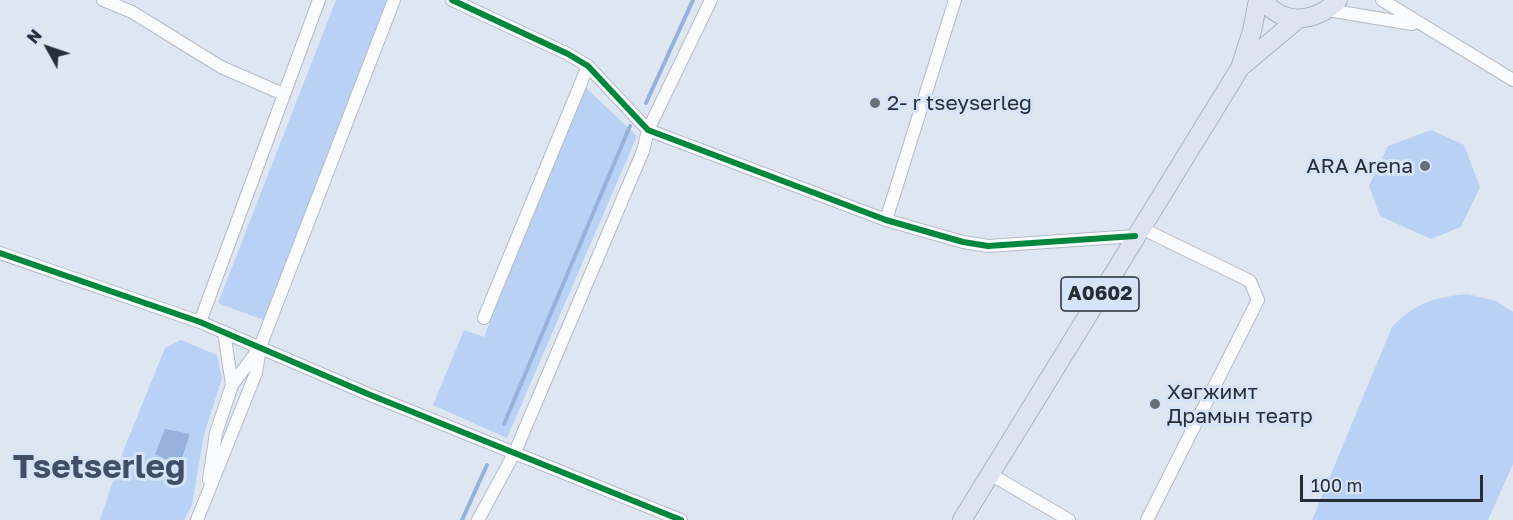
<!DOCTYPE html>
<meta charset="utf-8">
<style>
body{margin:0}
#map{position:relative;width:1513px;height:520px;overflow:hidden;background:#dee6f2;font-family:"Golos Text",sans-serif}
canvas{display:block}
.north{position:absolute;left:18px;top:18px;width:60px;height:60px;-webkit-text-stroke:4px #d6e4fa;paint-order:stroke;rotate:310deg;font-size:16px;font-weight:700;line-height:24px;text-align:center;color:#262d37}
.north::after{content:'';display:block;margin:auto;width:21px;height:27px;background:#262d37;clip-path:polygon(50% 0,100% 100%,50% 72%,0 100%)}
.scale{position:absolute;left:1300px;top:475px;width:183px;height:27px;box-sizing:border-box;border:3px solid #262d37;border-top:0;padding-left:8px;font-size:18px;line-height:21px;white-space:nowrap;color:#262d37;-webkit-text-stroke:4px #d6e4fa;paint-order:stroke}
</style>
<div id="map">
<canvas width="1513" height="520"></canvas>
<div class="north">N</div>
<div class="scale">100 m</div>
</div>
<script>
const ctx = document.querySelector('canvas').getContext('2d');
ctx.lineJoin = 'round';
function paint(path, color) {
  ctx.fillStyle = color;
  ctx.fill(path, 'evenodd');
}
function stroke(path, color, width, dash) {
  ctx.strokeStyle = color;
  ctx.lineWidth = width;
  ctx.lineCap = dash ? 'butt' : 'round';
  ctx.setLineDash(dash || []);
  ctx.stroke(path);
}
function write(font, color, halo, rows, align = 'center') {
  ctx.font = font + ' "Golos Text",sans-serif';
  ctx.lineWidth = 6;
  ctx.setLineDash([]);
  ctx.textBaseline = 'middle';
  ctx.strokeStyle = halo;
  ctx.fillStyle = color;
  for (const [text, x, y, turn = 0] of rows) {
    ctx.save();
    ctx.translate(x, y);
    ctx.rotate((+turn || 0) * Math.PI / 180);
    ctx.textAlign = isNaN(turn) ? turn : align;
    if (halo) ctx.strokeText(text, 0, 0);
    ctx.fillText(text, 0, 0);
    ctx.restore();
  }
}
paint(new Path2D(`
 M336,0H391L266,321L218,303Z
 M583,85L637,136L507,438L433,405L464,330L484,337Z
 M1431,130L1464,145L1480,187L1461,227L1431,239L1380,216L1369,186L1388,146Z
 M1467,294L1496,301L1513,312V464L1488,520H1312L1392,327C1417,302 1432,298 1467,294Z
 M181,340L217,355L222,378L204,435L192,505L184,520H100L124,449L165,348Z`), '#b9d1f4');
paint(new Path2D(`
 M165,429L190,434L179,466L155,454Z`), '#96b2dc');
stroke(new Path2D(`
 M646,103L693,0
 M504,424L630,126
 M462,520L487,465`), '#96b2dc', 4);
const minor = new Path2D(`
 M103,0L132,12L221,67L283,94
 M452,0L568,54L588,66L648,130L886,220L963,242L988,246L1135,236
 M1382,0L1513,80
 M1328,10L1412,24
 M886,220L955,0
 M1141,228L1250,281L1258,300L1147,520
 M0,253L200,322L368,394L681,520
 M484,318L588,66
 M200,322L319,0
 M224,332L232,385
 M990,474L1069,520
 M209,480L216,433L232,385L258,350
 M197,520L256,373L260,347L394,0
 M478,520L515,452L643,151L648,130L711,0`);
const highway = new Path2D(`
 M1263,0C1284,27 1316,22 1338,0
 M1243,65L1298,19
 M962,520L1240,68L1252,31L1258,0`);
stroke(minor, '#b4bbc4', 14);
stroke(highway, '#aab3c2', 20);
stroke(minor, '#fafbfd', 12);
stroke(highway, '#dee4ef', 18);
stroke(new Path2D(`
 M452,0L568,54L588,66L648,130L886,220L963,242L988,246L1135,236
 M0,253L200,322L368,394L681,520`), '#00873e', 6);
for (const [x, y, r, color] of [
 [875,103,6,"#666e78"],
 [1425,166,6,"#666e78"],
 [1155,404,6,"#666e78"]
]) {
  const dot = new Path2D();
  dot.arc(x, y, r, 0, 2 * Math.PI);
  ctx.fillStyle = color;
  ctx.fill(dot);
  stroke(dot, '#d6e4fa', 2);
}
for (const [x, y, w] of [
 [1100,294,78]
]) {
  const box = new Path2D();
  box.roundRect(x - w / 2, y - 17, w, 34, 4.5);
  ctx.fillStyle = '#d6e4fa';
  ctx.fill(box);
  stroke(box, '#262d37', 1.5);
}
write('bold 20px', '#262d37', null, [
 ["A0602",1100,294]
]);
write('21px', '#262d37', '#d6e4fa', [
 ["2- r tseyserleg",887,103],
 ["ARA Arena",1413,166,"right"],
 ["Хөгжимт",1167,392],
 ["Драмын театр",1167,416]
], 'left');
write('bold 33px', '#404f66', '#d6e4fa', [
 ["Tsetserleg",99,468]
]);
</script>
